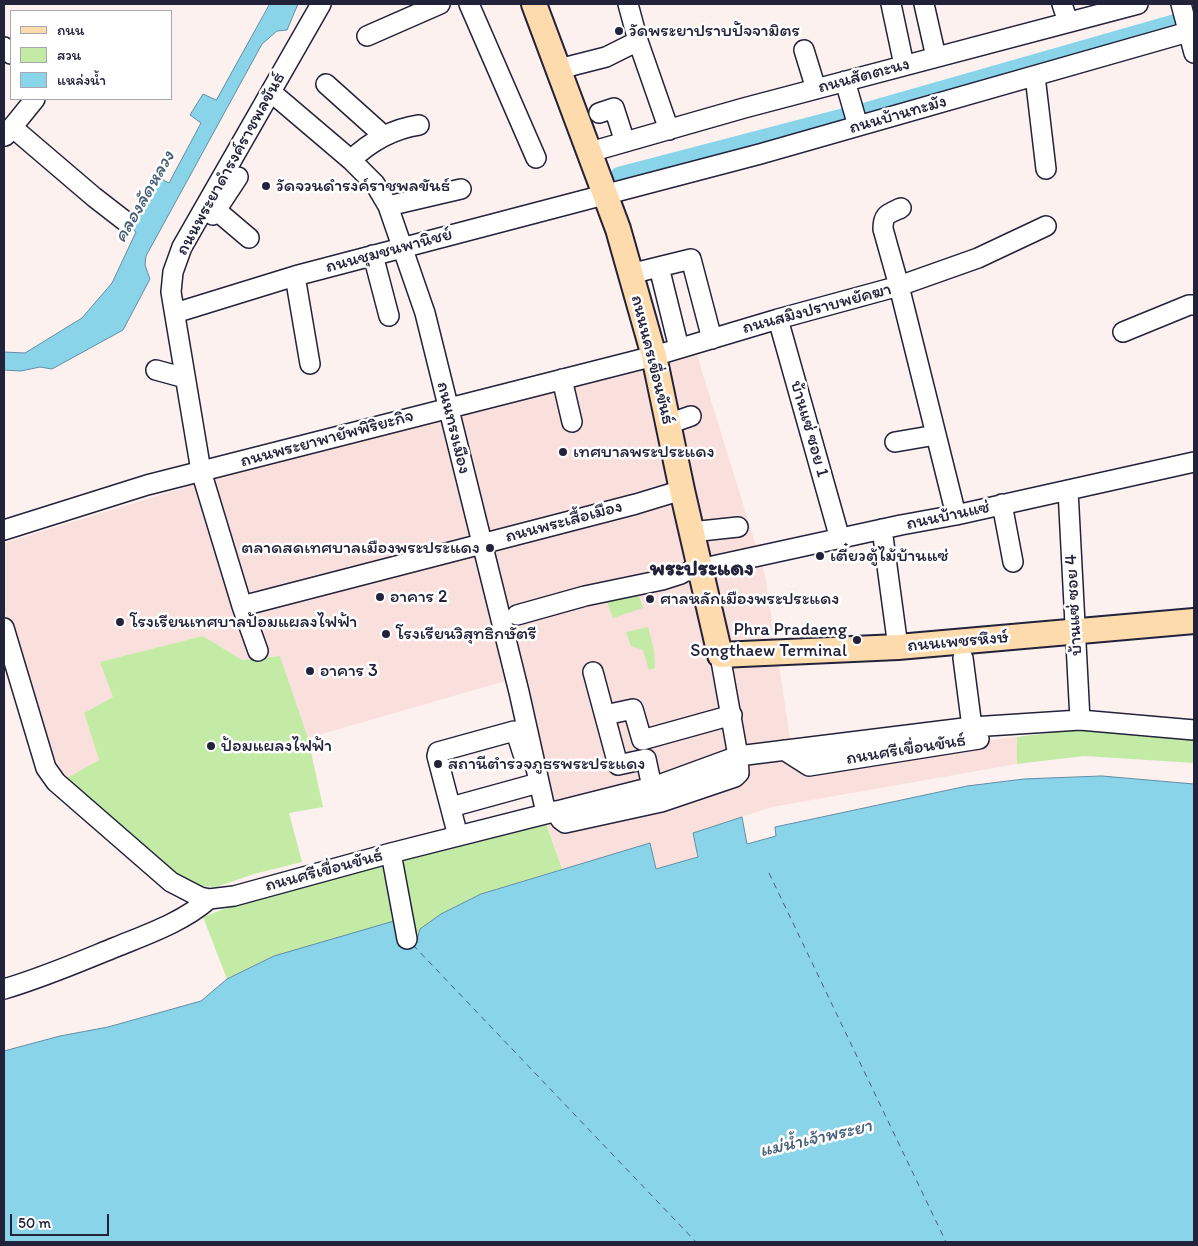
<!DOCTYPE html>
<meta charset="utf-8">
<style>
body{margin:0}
#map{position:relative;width:1198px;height:1246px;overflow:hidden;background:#fdf1ef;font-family:Itim,"Playpen Sans Thai",sans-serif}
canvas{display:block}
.frame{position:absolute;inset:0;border:5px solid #22223b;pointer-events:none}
.legend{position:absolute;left:10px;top:10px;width:162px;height:90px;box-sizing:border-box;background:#fff;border:1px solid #a7a7b1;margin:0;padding:6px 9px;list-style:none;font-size:15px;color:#22223b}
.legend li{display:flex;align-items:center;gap:10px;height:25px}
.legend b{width:25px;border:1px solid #a7a7b1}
.scale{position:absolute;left:10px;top:1214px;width:99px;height:22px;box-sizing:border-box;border:2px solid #22223b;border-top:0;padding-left:6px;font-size:15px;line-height:18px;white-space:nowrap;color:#22223b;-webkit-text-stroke:4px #fff;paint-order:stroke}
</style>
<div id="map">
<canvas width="1198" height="1246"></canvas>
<div class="frame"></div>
<ul class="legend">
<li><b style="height:6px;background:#fedbac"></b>ถนน</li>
<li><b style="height:14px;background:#c3eba6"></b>สวน</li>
<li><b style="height:14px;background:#8ad4ea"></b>แหล่งน้ำ</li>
</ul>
<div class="scale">50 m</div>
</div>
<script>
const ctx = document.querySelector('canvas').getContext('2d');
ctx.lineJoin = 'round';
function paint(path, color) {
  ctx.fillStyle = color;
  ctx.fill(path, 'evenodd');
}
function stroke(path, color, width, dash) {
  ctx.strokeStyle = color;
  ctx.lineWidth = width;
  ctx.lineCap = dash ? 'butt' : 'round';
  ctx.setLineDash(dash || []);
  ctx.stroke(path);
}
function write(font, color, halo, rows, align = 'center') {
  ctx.font = font + ' Itim,"Playpen Sans Thai",sans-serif';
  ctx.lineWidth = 5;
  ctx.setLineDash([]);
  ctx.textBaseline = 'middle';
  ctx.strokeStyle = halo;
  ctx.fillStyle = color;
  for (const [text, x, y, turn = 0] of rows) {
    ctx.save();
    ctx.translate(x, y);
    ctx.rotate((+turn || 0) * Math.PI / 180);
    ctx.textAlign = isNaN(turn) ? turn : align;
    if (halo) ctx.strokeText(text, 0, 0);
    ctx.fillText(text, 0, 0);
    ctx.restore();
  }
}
paint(new Path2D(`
 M697,355L765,575L794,764L1017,737V764L772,807L693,833L698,857L656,869L650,843L562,869L539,800L509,680L308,738L280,656L242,660L203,636L113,697L84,713L99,760L65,779L42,735L4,609V543L215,478Z`), '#fae0dc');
paint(new Path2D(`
 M637,590L643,608L613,618L605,597Z
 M648,627L654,650L655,668L649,670L643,650L631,646L626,632Z
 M203,636L242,660L280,656L308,738L323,807L289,813L302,862L254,874L216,887L183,885L65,779L99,760L84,713L113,697L100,662Z
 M1080,729L1194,740V763L1084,756L1017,764V737Z
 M546,823L562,869L481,894L441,914L417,940L400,938L274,956L227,979L203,917L240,903Z`), '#c3eba6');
const water = new Path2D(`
 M270,4H298L287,30L277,31L262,44L146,256L145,265L150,279L123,330L52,369L40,367L21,371L4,370V352L25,353L82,318L112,283L136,232L129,225L159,178L169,183L201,123L190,115L203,94L216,100Z
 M1102,776L1194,784V1242H4V1051L60,1036L108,1027L201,1001L227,979L274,956L394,921L407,939L417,940L420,929L441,914L481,894L650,843L656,869L698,857L693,833L742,817L747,844L776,836L775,827L967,786L1024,779Z`);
paint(water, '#8ad4ea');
stroke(water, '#608da4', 1);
stroke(new Path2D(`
 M618,174L867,109L1175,21`), '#8ad4ea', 14);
stroke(new Path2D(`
 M769,873L946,1242
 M413,945L696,1242`), '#466078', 1, [6, 5]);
const minor = new Path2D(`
 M469,4L536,158
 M891,4L904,65
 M924,4L936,57
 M1062,4L1068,22
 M1181,4L1194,53
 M367,36L440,4
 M638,41L669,130
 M4,47L11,54
 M804,50L816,89
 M559,69L606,57L638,41L628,4
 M1035,76L1046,169
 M845,81L858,126
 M326,84L384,136
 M271,92L351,160L375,184L388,206L425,313L519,692L546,813
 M599,113L614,108L625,142
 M12,127L94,197L125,221
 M5,136L35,99
 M590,152L744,108L1138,4
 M351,160C371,141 392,129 419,125
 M388,206L461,189
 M901,208C888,214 883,214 883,229L899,286L978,258L1046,226
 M216,210L249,238
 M213,215L238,177
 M373,255L389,316
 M659,267L679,348
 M630,274L691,259L712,339
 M295,276L310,364
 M175,313L295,276L760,154L1188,32
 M778,319L840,539
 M1123,332L1189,305H1194
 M156,370L185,378
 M562,379L572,422
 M668,424L691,416
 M895,442L936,435
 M1068,490L1080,720
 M1002,504L1013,562
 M882,529L898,647
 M4,530L147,485L654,356L778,319L899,286L956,515
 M691,532L738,527
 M690,571L901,525L956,515L1194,462
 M242,606L636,504L682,490
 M517,615L585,596L662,580L681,574
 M4,628L46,768L56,782L171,882L200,897L209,899L234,896L391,853L656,786L738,756L972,727L1080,720L1194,730
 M258,651L242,606L201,471L171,292L173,272L182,247L321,4
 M963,658L972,727
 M593,672L618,765L646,759L652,787
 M605,715L633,709L642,740L732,715
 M784,750L809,766L979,739
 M451,807L531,785
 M555,811L561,820L565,823L661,802L735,777L739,773L738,756L720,655
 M458,836L437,756L438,752L514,731L516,732L523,754
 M391,853L407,939
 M4,989C42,978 79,962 116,947C148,934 183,922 209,899`);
const major = new Path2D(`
 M534,4L618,229L654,356L682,490L720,655L898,647L1194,621`);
stroke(minor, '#22223b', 22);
stroke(major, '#22223b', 28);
stroke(minor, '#fff', 19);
stroke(major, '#fedbac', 24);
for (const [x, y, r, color] of [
 [619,31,5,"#22223b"],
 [266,186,5,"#22223b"],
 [563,452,5,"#22223b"],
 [490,548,5,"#22223b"],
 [820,556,5,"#22223b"],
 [380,597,5,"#22223b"],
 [650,599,5,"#22223b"],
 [120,622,5,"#22223b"],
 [386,634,5,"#22223b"],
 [857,640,5,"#22223b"],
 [310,671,5,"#22223b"],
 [211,746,5,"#22223b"],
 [438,764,5,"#22223b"]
]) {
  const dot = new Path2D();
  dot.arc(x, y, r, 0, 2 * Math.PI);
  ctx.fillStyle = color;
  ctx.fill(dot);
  stroke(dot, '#fff', 2);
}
write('18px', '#22223b', '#fff', [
 ["วัดพระยาปราบปัจจามิตร",629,31],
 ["วัดจวนดำรงค์ราชพลขันธ์",276,186],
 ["เทศบาลพระประแดง",573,452],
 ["ตลาดสดเทศบาลเมืองพระประแดง",480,548,"right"],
 ["เตี๋ยวตู้ไม้บ้านแซ่",830,556],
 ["อาคาร 2",390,597],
 ["ศาลหลักเมืองพระประแดง",660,599],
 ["โรงเรียนเทศบาลป้อมแผลงไฟฟ้า",130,622],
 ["Phra Pradaeng",847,630,"right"],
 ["Songthaew Terminal",847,651,"right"],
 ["โรงเรียนวิสุทธิกษัตรี",396,634],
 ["อาคาร 3",320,671],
 ["ป้อมแผลงไฟฟ้า",221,746],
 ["สถานีตำรวจภูธรพระประแดง",448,764]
], 'left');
write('18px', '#22223b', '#fff', [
 ["ถนนสัตตะนง",864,76,-15],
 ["ถนนบ้านทะมัง",898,115,-16],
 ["ถนนพระยาดำรงค์ราชพลขันธ์",231,164,-61],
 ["ถนนชุมชนพานิชย์",389,251,-15],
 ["ถนนสมิงปราบพยัคฆา",817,309,-15],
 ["ถนนนครเขื่อนขันธ์",652,360,76],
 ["ถนนทรงเมือง",453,428,76],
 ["บ้านแซ่ ซอย 1",809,429,74],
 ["ถนนพระยาพายัพพิริยะกิจ",327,439,-15],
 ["ถนนบ้านแซ่",948,516,-12],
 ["ถนนพระเสื้อเมือง",564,522,-15],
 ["บ้านแซ่ ซอย 4",1074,605,-93],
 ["ถนนเพชรหึงษ์",958,642,-5],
 ["ถนนศรีเขื่อนขันธ์",906,750,-9],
 ["ถนนศรีเขื่อนขันธ์",324,871,-15]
]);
write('italic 19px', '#466078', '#fff', [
 ["คลองลัดหลวง",145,197,-60],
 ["แม่น้ำเจ้าพระยา",816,1139,-13]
]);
write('bold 22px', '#22223b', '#fff', [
 ["พระประแดง",702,569]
]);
</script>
